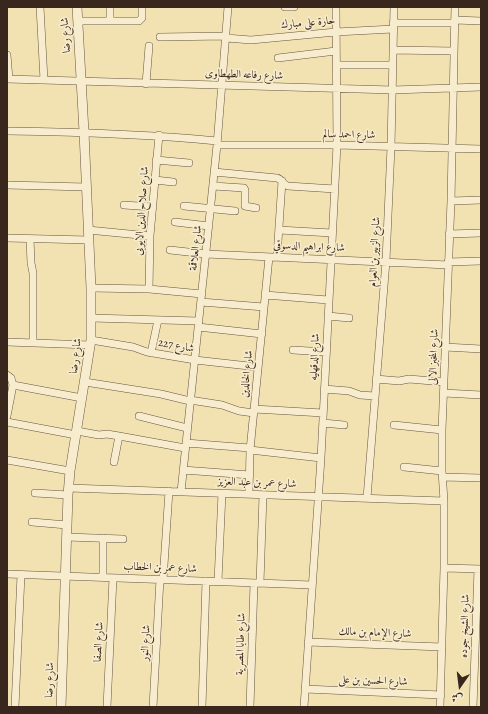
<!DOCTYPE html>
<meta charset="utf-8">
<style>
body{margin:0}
#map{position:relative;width:488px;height:714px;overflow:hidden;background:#f2e2b2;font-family:Alegreya,Amiri,serif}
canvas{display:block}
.frame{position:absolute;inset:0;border:8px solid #39261d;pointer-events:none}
.north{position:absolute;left:440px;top:666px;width:40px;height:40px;-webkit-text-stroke:3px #f7eccd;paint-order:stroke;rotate:194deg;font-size:11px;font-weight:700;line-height:16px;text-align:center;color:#39261d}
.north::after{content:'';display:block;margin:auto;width:14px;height:18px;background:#39261d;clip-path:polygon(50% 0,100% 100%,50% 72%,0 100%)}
</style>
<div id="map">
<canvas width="488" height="714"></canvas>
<div class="frame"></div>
<div class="north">ش</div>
</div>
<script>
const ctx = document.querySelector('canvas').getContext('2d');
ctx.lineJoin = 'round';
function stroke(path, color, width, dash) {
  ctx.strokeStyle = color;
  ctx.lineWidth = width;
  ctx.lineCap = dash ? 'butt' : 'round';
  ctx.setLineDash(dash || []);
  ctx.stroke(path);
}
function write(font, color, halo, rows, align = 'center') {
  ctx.font = font + ' Alegreya,Amiri,serif';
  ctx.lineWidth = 3;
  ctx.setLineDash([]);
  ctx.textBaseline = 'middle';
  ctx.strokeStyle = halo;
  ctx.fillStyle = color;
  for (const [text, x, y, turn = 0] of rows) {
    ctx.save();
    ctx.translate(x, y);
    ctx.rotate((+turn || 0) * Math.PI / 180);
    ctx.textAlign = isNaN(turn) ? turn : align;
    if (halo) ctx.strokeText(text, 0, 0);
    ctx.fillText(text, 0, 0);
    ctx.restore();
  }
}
const minor = new Path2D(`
 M40,7L44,80
 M285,7H294
 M455,20L481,21
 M78,21H139L142,18V7
 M110,21V7
 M393,23H454
 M160,37L226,36
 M226,38L251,40L336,32L393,29
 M393,50L454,51
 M7,55L9,79
 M278,58L336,51
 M337,65H393
 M7,79L393,90L481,87
 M146,84L149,46
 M7,131C77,132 147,134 217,141
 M217,145H337L481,149
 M156,160L189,163
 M214,172L277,178C282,179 283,185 288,186L335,189
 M155,180L173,182
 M7,185L86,187
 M213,186L244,188L245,190V206L256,208
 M451,201L481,200
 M124,205L153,207
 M184,206L235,211
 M175,222L209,226
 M88,230L150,236
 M279,230L332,233
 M449,234L481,233
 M7,238L89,240
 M30,239L31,263L33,273V343
 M170,250L206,254L448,265
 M277,257L282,181
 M448,262L481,261
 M91,288L149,289L202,294
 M149,289L150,236L159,135
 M265,295L328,300
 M201,302L264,307
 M328,316L349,318
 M91,318L199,321
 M198,327L262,334
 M91,340L133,347L147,352L195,360L258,367
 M7,342L90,345
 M445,347L481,349
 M293,350L326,352
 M151,353L158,320
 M7,375L11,378L13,385L7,416
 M376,379L399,381L409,379L444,382
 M85,382L161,394L190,401
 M13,385L82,398
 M324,389L349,391L360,395L375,396
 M444,393L481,395
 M190,400L222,405L239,411L254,413
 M254,409L323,413
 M139,416L187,428
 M7,422L76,435
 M323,423L344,425
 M394,425L442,430
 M77,431L99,435L107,434L119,436L185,448
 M186,443L250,448
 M250,450L321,458
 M7,460L70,471
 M114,462L119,436
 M404,467L442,471
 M183,470L250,475
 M442,477L481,478
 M69,488L444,501
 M181,492L217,145L228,7
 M35,493L68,495
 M249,494L250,450L269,257
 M367,498L386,261L391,147L394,7
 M32,522L67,525
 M66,537L123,539
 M444,568L481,569
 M7,574L312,585
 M103,577V538
 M163,580L169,491
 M218,581L222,493
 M260,583L263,495
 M308,642L442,647
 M305,689L441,695
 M15,707L21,575
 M107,707L113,578
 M153,707L160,579
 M202,707L206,581
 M250,707L254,583
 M304,707L321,458L337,145L336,7
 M440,707L444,568V501L442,471V430L451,201L455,7
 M473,707L478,569`);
const tertiary = new Path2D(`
 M61,707L68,495L70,471L91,340V288L84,132L77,7`);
stroke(minor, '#675542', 8);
stroke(tertiary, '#675542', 10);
stroke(minor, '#f7eccd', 7);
stroke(tertiary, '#f7eccd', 9);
write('11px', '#39261d', '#f7eccd', [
 ["حارة على مبارك",308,23,-5],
 ["شارع رضا",66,35,-94],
 ["شارع رفاعه الطهطاوى",244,75,2],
 ["شارع احمد سالم",349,135,1],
 ["شارع صلاح الدين الايوبى",142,211,-86],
 ["شارع ابراهيم الدسوقي",309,247,2],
 ["شارع العلاقمة",196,248,-84],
 ["شارع الزبير بن العوام",375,252,-87],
 ["شارع 227",176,346,10],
 ["شارع رضا",76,356,-83],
 ["شارع الدقهليه",315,357,-87],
 ["شارع المخبز الالى",434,357,-88],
 ["شارع الخالدين",247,374,-84],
 ["شارع عمر بن عبد العزيز",257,483,2],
 ["شارع عمر بن الخطاب",160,568,2],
 ["شارع الشيخ جوده",465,626,-88],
 ["شارع الإمام بن مالك",375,633,2],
 ["شارع الصفا",99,642,-87],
 ["شارع النور",146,643,-87],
 ["شارع طابا المصرية",241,644,-88],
 ["شارع رضا",50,680,-88],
 ["شارع الحسين بن على",373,681,2]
]);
</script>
